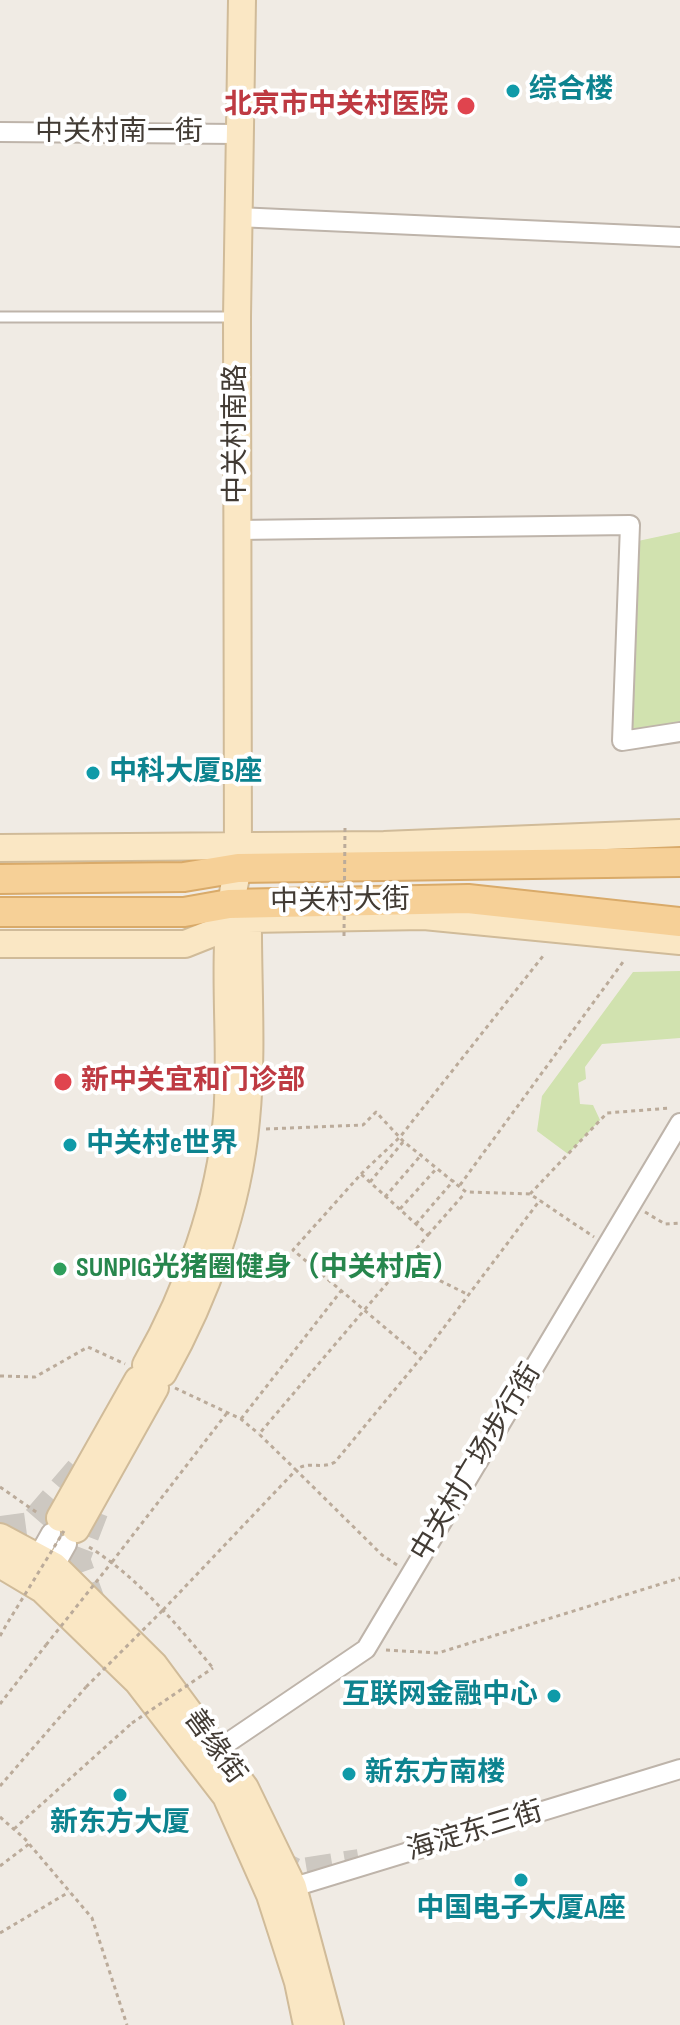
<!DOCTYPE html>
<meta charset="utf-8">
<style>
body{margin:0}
canvas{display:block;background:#f0ebe4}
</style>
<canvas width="680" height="2025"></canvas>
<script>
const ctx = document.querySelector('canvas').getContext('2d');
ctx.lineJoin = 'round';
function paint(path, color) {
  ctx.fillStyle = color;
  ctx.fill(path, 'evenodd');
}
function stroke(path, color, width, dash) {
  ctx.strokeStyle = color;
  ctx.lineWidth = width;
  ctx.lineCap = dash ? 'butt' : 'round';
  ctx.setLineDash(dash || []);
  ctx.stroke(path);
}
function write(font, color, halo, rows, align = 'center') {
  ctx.font = font + ' "Sofia Sans Condensed","Noto Sans SC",sans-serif';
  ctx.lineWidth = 8;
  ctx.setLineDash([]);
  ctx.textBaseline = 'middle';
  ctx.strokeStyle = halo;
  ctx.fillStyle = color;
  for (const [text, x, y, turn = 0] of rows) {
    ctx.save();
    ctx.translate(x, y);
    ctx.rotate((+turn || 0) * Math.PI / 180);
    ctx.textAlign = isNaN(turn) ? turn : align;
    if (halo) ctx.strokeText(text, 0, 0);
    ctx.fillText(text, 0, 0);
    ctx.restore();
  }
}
paint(new Path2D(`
 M680,532V722L632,731L638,541Z
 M680,971V1038L602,1044L585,1067L586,1079L578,1083L580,1104L593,1105L600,1120L568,1154L537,1131L542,1096L633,972Z`), '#d1e2af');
stroke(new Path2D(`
 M0,1529L30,1525L82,1465
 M95,1609L77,1559L97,1507
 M271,1859L297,1872L359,1862`), '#cdc8c1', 26, [26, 13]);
const lane = new Path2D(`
 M0,317H233`);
const street = new Path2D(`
 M0,132L238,134
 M237,217L680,237
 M237,530L630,525L622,741L680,732
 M33,1565L51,1533
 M49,1576L67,1544
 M217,1750L366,1649L680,1123
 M284,1890L680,1769`);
const secondary = new Path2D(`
 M0,848L384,845L680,833
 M0,944H185L248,919L424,916L680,941
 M146,1365C188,1291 220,1202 227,1117C234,1034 218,949 238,868L237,317L242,0
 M163,1373C206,1296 238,1208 246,1120C253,1049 247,977 248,906
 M60,1518L138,1380
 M76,1529L155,1388
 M0,1537L54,1566L154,1665L245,1788L293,1887L330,2025
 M0,1564L42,1589L138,1682L226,1796L270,1895L298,1982L307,2025`);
const primary = new Path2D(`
 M0,879L184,877L238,868L680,862
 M0,912H184L229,904L468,899L680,922`);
stroke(lane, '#beb4aa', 13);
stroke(street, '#beb4aa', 22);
stroke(secondary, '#d0bb99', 30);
stroke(primary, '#d9aa69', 32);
stroke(new Path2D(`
 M266,1129L363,1125L376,1112L403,1141L466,1192L530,1194L594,1237
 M361,1174L400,1137L543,956
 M370,1182L403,1142
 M460,1185L623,962
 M530,1194L607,1113L671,1108
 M385,1197L422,1154
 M400,1209L437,1168
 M645,1212L665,1224L680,1223
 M416,1224L454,1180
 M428,1235L465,1193
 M404,1263L469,1295
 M0,1376L35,1377L88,1347L125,1364
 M175,1388L241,1419L259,1434
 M241,1419L341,1291
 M0,1487L39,1514
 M89,1547C139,1578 176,1624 213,1668
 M112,1562L227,1413
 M397,1565L382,1555L296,1470C308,1460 322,1470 335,1462L421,1358L540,1200
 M163,1610L296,1470L259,1434L428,1235L361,1174L293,1250L421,1358
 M0,1636L8,1622
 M386,1650L438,1653L680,1578
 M0,1704L46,1645
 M0,1786L86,1687
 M0,1817L25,1839L92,1918L127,2025
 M14,1829L132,1723
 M0,1866L29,1844
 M0,1933L69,1892`), '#bbab9a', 3, [4, 4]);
stroke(lane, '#fff', 9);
stroke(street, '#fff', 18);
stroke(secondary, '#fae7c4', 26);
stroke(primary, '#f6d097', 28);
stroke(new Path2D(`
 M344,936L345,828
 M8,1622L64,1531
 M46,1645L112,1562
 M86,1687L163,1610
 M132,1723L213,1668`), '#bbab9a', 3, [4, 4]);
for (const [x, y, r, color] of [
 [513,91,8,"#0f9aa8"],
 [466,106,10,"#e0444e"],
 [93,773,8,"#0f9aa8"],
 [63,1082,10,"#e0444e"],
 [70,1145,8,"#0f9aa8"],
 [60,1269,8,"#2e9e5b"],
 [554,1696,8,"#0f9aa8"],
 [349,1774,8,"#0f9aa8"],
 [120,1795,8,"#0f9aa8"],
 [521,1880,8,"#0f9aa8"]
]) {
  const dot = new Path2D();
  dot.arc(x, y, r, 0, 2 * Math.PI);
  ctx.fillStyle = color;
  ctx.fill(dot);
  stroke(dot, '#fff', 3);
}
write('bold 28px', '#0d838f', '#fff', [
 ["综合楼",529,91],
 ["中科大厦B座",109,773],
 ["中关村e世界",86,1145],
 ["互联网金融中心",538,1696,"right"],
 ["新东方南楼",365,1774],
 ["新东方大厦",120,1824,"center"],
 ["中国电子大厦A座",521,1910,"center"]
], 'left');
write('bold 28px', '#be3a42', '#fff', [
 ["北京市中关村医院",448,106],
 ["新中关宜和门诊部",81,1082,"left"]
], 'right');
write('28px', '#423b34', '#fff', [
 ["中关村南一街",119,133],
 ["中关村南路",237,434,-90],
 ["中关村大街",340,902,-1],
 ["中关村广场步行街",477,1463,-59],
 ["善缘街",214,1747,54],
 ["海淀东三街",475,1832,-17]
]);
write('bold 28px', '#27864d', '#fff', [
 ["SUNPIG光猪圈健身（中关村店）",76,1269]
], 'left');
</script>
